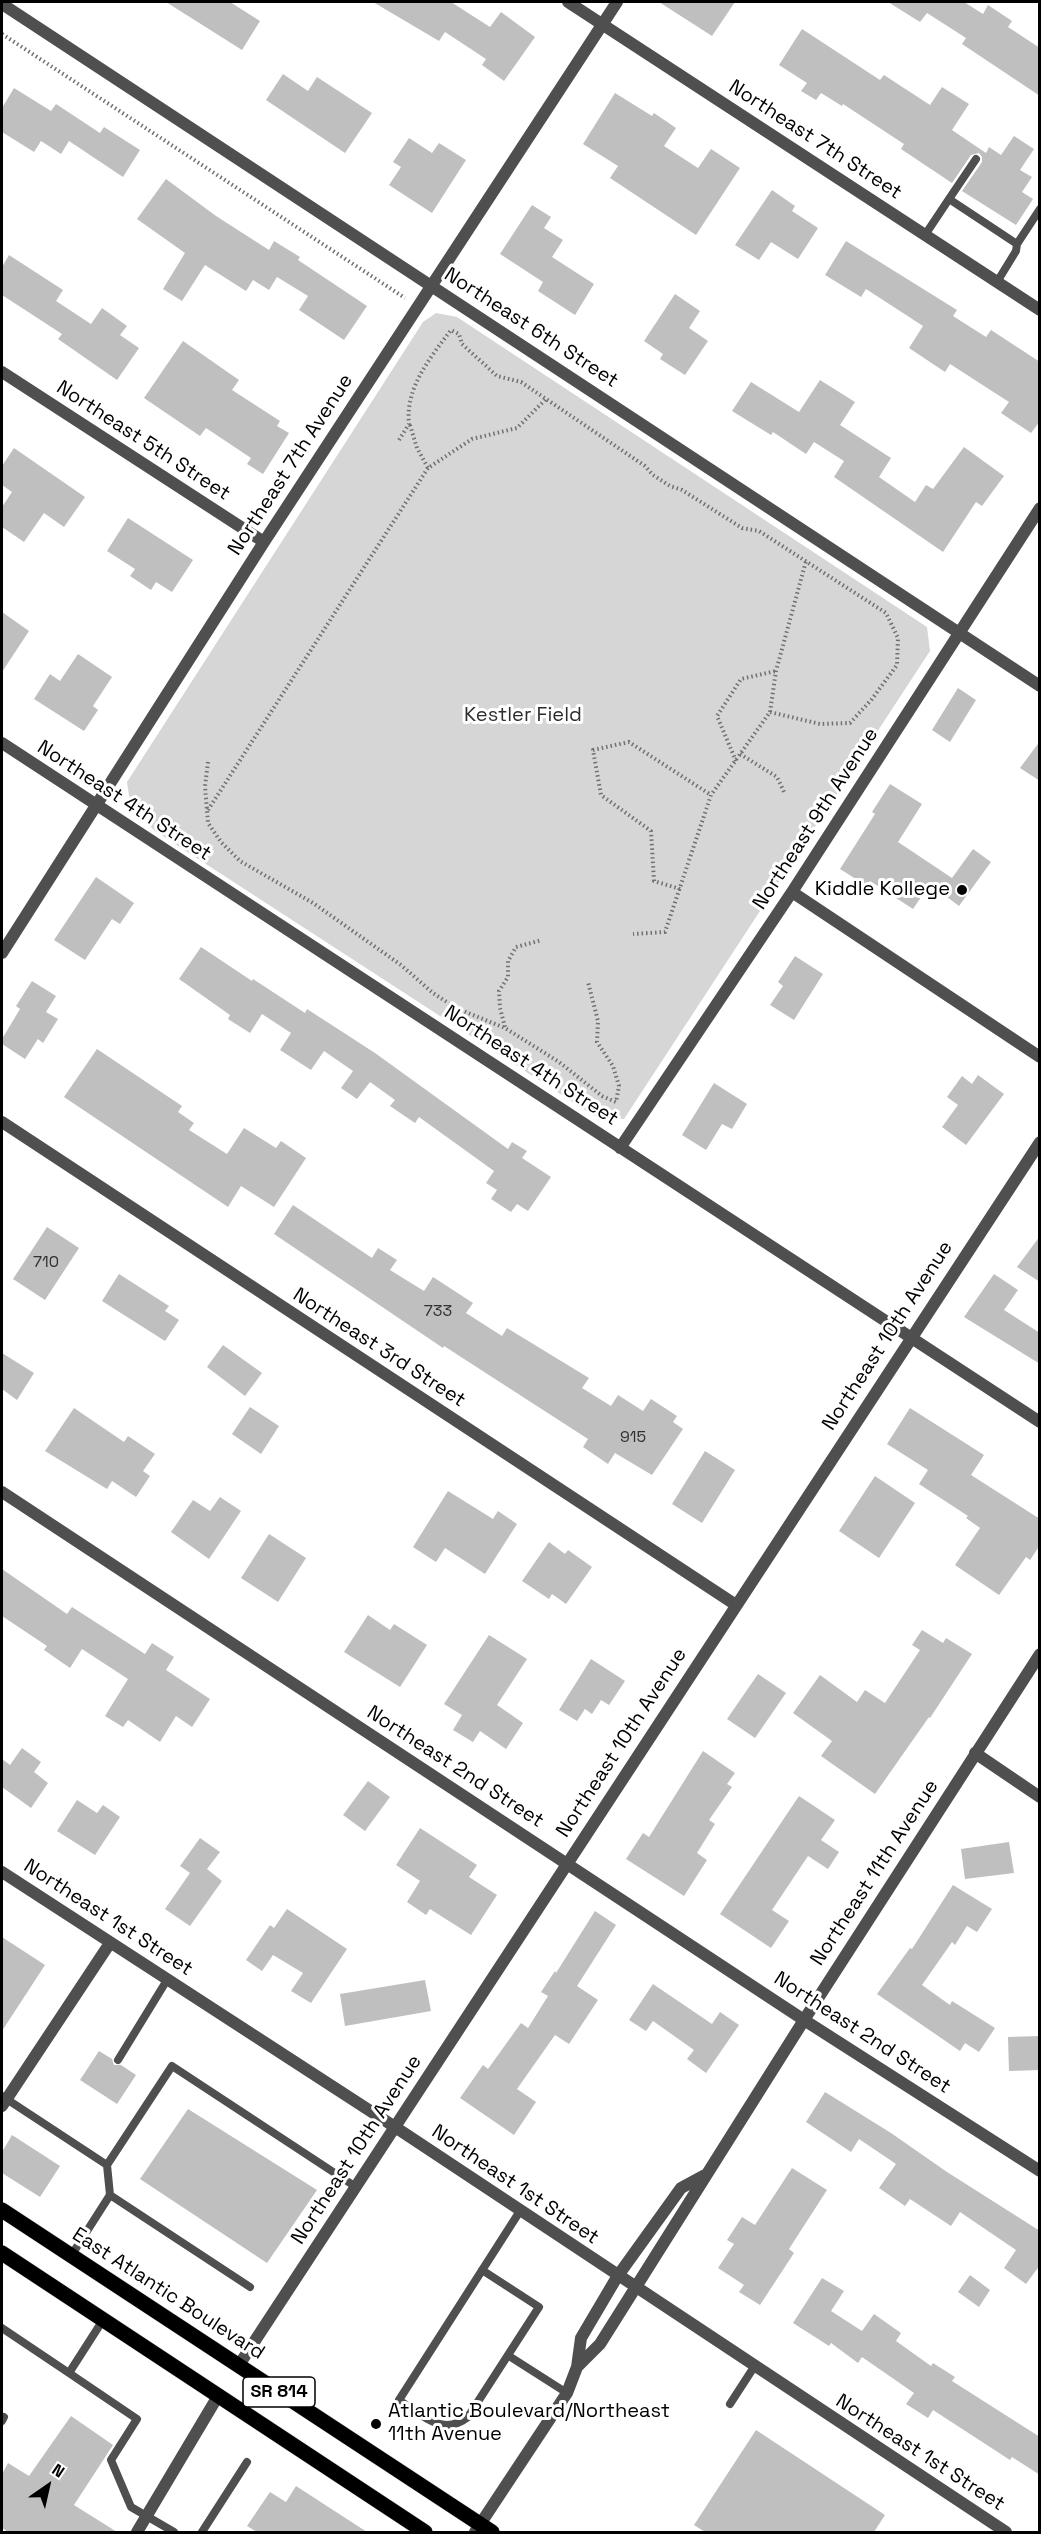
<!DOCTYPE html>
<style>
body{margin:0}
#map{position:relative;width:1041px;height:2534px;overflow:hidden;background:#fff;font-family:"Space Grotesk",sans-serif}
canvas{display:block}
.frame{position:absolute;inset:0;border:3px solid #000;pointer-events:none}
.north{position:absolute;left:18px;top:2456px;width:60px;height:60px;-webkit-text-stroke:4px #fff;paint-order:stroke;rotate:34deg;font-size:16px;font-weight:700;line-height:24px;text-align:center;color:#000}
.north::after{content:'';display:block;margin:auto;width:21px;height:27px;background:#000;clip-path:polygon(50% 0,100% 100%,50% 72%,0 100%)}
</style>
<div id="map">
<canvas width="1041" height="2534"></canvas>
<div class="frame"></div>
<div class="north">N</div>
</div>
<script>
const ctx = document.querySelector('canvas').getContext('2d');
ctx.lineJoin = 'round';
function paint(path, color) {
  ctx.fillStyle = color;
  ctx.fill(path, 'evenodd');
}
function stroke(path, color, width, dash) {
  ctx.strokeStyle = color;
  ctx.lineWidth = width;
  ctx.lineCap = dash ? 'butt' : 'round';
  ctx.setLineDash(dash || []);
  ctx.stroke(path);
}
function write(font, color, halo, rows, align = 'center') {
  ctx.font = font + ' "Space Grotesk",sans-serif';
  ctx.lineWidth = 6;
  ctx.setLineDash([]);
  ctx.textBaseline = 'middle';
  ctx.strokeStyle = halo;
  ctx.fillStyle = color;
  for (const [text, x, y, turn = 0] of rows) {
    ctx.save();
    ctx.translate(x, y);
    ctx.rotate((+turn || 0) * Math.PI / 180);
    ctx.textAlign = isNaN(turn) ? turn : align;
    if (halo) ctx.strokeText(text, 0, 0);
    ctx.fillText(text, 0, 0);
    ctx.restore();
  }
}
paint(new Path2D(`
 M436,313L457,317L927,627L930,651L624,1119L594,1116L155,831L131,809L127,782L423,322Z`), '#d6d6d6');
paint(new Path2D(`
 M166,2H230L260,21L242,50Z
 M373,2H451L490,27L501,12L535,37L504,81L482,65L486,59L445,32L439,41Z
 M659,2H735L712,36Z
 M888,2H964L983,14L988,5L1012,21L1008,27L1040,48V96L962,44L966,38L927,13L920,22Z
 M802,29L880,80L884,75L930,105L942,87L969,104L952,130L986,153L989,147L1001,155L1014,136L1034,149L1020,170L1032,177L1022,192L1033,199L1016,225L962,191L982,162V157L979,153L971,155L952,183L901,149L904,144L843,104L842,106L821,93L816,100L801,91L807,83L779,65Z
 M283,74L308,91L317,77L372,113L345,153L266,100Z
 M14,88L51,111L56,104L100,133L104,127L140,150L123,177L69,141L61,154L41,141L34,152L2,132V108Z
 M615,93L652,116L654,113L676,128L664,146L698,168L711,149L740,168L696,235L610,178L618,166L583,144Z
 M409,138L432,153L439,143L466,160L432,213L389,185L401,167L393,162Z
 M166,179L216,216L269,250L274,241L300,257L298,260L367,306L344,340L299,310L308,296L277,277L269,290L253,280L246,291L205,265L182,301L163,289L185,253L137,219Z
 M772,190L795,206L792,211L818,228L798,259L771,242L759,260L735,245Z
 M532,205L551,217L544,228L563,240L552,257L594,284L575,315L538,291L543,282L500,254Z
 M846,241L957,310L953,316L986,337L991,330L1040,362V421L1031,433L1001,413L1009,402L950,364L945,372L909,348L923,326L866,289L861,297L825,275Z
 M9,255L63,290L56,301L91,324L102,308L127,326L120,335L139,348L117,380L58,339L62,334L2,295V267Z
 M675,294L700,311L689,328L708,341L685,375L660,359L663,354L644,341Z
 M183,341L239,380L232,390L280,421L277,426L289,433L263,474L247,464L251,458L206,428L200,436L144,398Z
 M820,380L855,402L840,425L891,458L879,477L915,502L926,485L933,489L964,447L1004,476L982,506L976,502L943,552L834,477L844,461L814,442L806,454L773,432L771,435L732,411L751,382L799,412Z
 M14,448L85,497L64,527L44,513L24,542L2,527V507L12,492L2,485V466Z
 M128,518L193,560L172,592L156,582L151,590L130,576L135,569L107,551Z
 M2,612L29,631L2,672Z
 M78,654L112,677L93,706L98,710L84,731L34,699L50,674L60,681Z
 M958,688L976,700L950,742L932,730Z
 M1040,741V781L1020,768Z
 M890,784L922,804L898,842L952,878L973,849L991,862L959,906L930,884L913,909L870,881L867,886L840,869L875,814L872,812Z
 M96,877L134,903L120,924L112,919L85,960L54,940Z
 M201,947L252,981L253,979L305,1013L307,1009L375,1053L508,1149L512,1142L527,1151L522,1158L551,1177L528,1211L517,1204L511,1212L491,1199L497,1190L486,1183L494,1171L419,1117L415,1123L390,1106L395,1100L370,1082L357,1099L341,1088L353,1071L324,1051L311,1070L280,1050L291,1033L262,1014L250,1033L228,1019L230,1015L179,979Z
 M795,956L823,974L794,1020L770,1005L783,986L778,982Z
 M32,981L56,996L46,1012L58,1019L43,1043L38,1039L25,1059L2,1044V1039L20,1009L16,1006Z
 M97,1049L182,1106L178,1112L194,1123L189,1130L227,1154L244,1128L276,1148L281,1141L306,1158L274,1207L241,1186L228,1207L64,1097Z
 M978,1075L1004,1094L966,1145L942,1127L958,1105L947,1097L962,1076L972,1084Z
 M714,1083L747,1104L732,1129L722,1124L706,1150L682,1135Z
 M293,1205L372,1258L378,1248L397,1260L390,1270L424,1291L433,1277L473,1303L466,1313L502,1336L507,1328L589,1378L582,1388L611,1406L618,1395L643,1411L651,1399L677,1416L673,1422L683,1429L652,1475L615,1453L608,1464L583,1447L588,1439L444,1346L443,1348L274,1234Z
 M47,1227L79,1248L45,1300L13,1279Z
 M1040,1236V1282L1017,1267Z
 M119,1274L169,1306L165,1311L179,1320L165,1341L102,1301Z
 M994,1274L1018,1290L1004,1310L1040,1333V1364L964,1317Z
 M223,1345L262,1373L245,1396L207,1367Z
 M2,1353L34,1373L17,1400L2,1389Z
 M250,1407L279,1426L261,1454L232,1434Z
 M74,1408L124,1442L128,1436L155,1454L143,1471L150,1476L136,1497L112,1481L107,1489L45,1451Z
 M910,1408L984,1455L971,1475L1040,1519V1545L1030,1560L1026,1557L999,1595L955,1565L980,1528L966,1518L968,1516L919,1484L928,1470L887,1444Z
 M705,1451L735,1470L702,1523L672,1504Z
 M875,1476L915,1503L879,1558L839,1531Z
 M448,1491L493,1519L498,1511L517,1524L485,1574L445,1548L436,1562L413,1547Z
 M220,1497L241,1511L209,1559L171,1532L193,1500L210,1511Z
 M269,1534L306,1558L278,1602L241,1578Z
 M549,1542L565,1554L568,1550L592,1567L566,1604L552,1594L549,1599L522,1581Z
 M2,1569L67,1614L72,1607L145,1654L152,1643L174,1657L166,1670L210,1699L192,1727L176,1716L160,1742L128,1720L123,1727L105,1716L128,1679L82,1649L70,1668L44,1650L47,1646L2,1616Z
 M368,1615L390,1630L394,1624L427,1645L400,1687L344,1652Z
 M922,1630L943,1643L946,1638L972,1654L930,1718L929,1717L875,1794L821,1756L832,1741L793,1713L820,1675L857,1702L865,1690L885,1703L920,1650L912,1645Z
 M489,1635L527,1659L497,1705L523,1723L506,1749L480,1731L473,1742L453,1730L462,1715L444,1704Z
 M591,1659L625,1681L609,1705L601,1700L592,1714L585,1709L577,1721L559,1710Z
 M758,1674L786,1693L755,1738L727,1719Z
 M22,1748L41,1762L34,1772L48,1783L31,1808L2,1787V1759L10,1765Z
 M703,1751L735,1773L727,1784L732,1787L709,1820L715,1824L697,1853L707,1860L684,1896L626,1859L643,1833L649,1837Z
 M368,1781L390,1797L365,1831L343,1815Z
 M799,1796L835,1820L821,1840L839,1852L828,1869L808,1856L772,1910L789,1921L771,1948L720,1914Z
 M77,1800L97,1813L103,1805L120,1817L95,1855L57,1831Z
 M420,1828L477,1865L469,1877L497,1895L471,1935L430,1909L426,1915L407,1902L420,1881L396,1865Z
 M200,1838L220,1852L207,1869L222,1881L190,1926L165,1909L190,1873L180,1866Z
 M1009,1842L1014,1873L965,1879L961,1849Z
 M953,1885L992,1909L977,1932L967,1926L955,1945L952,1942L922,1985L950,2005L952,2001L995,2028L979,2052L965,2043L960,2051L877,1994L910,1948L912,1949Z
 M287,1909L347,1949L311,2003L291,1991L303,1973L273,1955L262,1971L246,1960L270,1925L274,1928Z
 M595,1911L616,1925L577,1986L598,2000L569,2044L555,2035L517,2089L536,2102L514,2135L460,2098L483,2065L488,2069L521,2023L528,2028L548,1996L541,1992L555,1971L556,1973Z
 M2,1937L45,1965L2,2031Z
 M425,1980L431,2011L345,2026L340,1994Z
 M653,1984L712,2024L720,2012L739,2025L706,2073L687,2059L694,2050L653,2021L646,2031L629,2020Z
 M1040,2036V2070L1009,2071L1008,2037Z
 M99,2051L112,2059L114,2065H121L136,2075L117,2104L80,2080Z
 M825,2092L891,2133L947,2172L1040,2231V2265L1026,2284L1004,2268L1016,2250L960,2212L951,2226L910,2199L905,2206L879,2188L896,2164L859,2139L851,2152L806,2122Z
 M188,2109L317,2190L267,2263L140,2179Z
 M12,2135L60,2166L40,2197L2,2173V2152Z
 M792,2168L827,2190L789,2249L794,2253L760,2305L739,2292L744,2285L718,2268L734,2244L727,2240L742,2217L755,2225Z
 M970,2275L990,2290L979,2307L958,2292Z
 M822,2278L844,2291L831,2311L862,2331L874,2314L901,2333L896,2341L931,2366L933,2363L955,2377L952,2381L1040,2437V2475L1012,2457L1010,2460L933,2410L928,2418L906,2404L914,2393L862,2357L858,2363L831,2343L829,2346L793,2323Z
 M71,2416L113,2445L74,2505L117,2532H8L2,2528V2474L8,2463L29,2476Z
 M756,2430L885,2515L874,2532H705L694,2525Z
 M296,2486L367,2532H257L247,2526L270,2492L286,2502Z`), '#bfbfbf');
const primary = new Path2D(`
 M2,2210L492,2532
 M2,2253L425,2532`);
stroke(primary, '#dbdbdb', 16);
stroke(new Path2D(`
 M2,34L405,298
 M410,425L417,448L428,468L472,439L517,428L546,399
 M399,440L409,424C405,388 430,358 451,330L459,334L462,344L497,376L521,382L645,466L653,475L670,486L682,490L742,528L759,531L886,613L898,638L897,665L872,699L850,723L820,724L770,712L711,795L665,932L633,934
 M770,712L776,671L806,561
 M740,754L777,777L785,794
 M736,761L717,716L741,679L776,671
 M208,762L205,786L208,823L221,842L240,861L313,903L401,965L433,993L456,1008L505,1028L559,1062L602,1096L616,1102L619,1086L613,1066L597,1042L598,1021L588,982
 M208,810L428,468
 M680,889L654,881L651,831L601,795L593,750L629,742L711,795
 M505,1027L500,1008L499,991L508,977V961L516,947L542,940`), '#717171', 4, [1.5, 3]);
stroke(new Path2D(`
 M949,199L976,159
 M925,235L949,199L1017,244L1016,251L997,282
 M1017,244L1040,209
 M118,2060L167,1980
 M2,2096L107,2165
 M110,2195L107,2165L172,2066L356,2187
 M71,2256L110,2195L250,2287
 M482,2270L539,2307L468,2417C442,2437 422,2415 399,2400L520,2211
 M2,2328L69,2373L103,2320
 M509,2356L567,2393
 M69,2373L137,2419L111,2460L131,2507L174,2532
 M730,2404L754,2367
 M2,2421L4,2417
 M202,2532L247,2462`), '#4f4f4f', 8);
stroke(new Path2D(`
 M568,2L1040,310
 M2,4L1040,686
 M2,372L264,542
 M2,743L1040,1422
 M792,892L1040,1057
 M2,953L264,542L617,2
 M2,1122L736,1605
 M620,1148L792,892L1040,508
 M2,1492L804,2020L1040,2171
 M975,1753L1040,1797
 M2,1872L395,2127L1006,2532
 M2,2106L110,1943
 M239,2365L1040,1142
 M577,2367L600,2344L804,2020L1040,1654
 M137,2532L218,2396
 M475,2532L567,2393L577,2367L581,2338L617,2277L681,2188L705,2175`), '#4f4f4f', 12);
stroke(primary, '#000', 15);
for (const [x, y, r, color] of [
 [962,890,6,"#000"],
 [376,2424,6,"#000"]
]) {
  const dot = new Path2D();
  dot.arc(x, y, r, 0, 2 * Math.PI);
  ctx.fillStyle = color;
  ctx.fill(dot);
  stroke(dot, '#fff', 2);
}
write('16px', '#303030', null, [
 ["710",46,1263],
 ["733",438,1312],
 ["915",633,1438]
]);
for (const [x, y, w] of [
 [279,2392,72]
]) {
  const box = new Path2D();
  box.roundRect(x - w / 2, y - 15, w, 30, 4.5);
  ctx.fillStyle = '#fff';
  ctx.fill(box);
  stroke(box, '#000', 1.5);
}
write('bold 18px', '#000', null, [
 ["SR 814",279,2392]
]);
write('20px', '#000', '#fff', [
 ["Northeast 7th Street",815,140,33],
 ["Northeast 6th Street",531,328,33],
 ["Northeast 5th Street",143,441,33],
 ["Northeast 7th Avenue",291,465,-57],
 ["Northeast 4th Street",124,801,33],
 ["Northeast 9th Avenue",816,819,-57],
 ["Northeast 4th Street",531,1066,33],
 ["Northeast 10th Avenue",888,1336,-57],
 ["Northeast 3rd Street",379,1348,33],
 ["Northeast 10th Avenue",622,1743,-57],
 ["Northeast 2nd Street",455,1767,33],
 ["Northeast 11th Avenue",875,1873,-57],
 ["Northeast 1st Street",108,1918,33],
 ["Northeast 2nd Street",862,2033,33],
 ["Northeast 10th Avenue",357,2150,-57],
 ["Northeast 1st Street",515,2185,34],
 ["East Atlantic Boulevard",168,2294,33],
 ["Northeast 1st Street",920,2453,33]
]);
write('20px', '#2d2d2d', '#fff', [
 ["Kestler Field",523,716]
]);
write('20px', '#000', '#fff', [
 ["Kiddle Kollege",950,890],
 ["Atlantic Boulevard/Northeast",388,2412,"left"],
 ["11th Avenue",388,2435,"left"]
], 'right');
</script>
